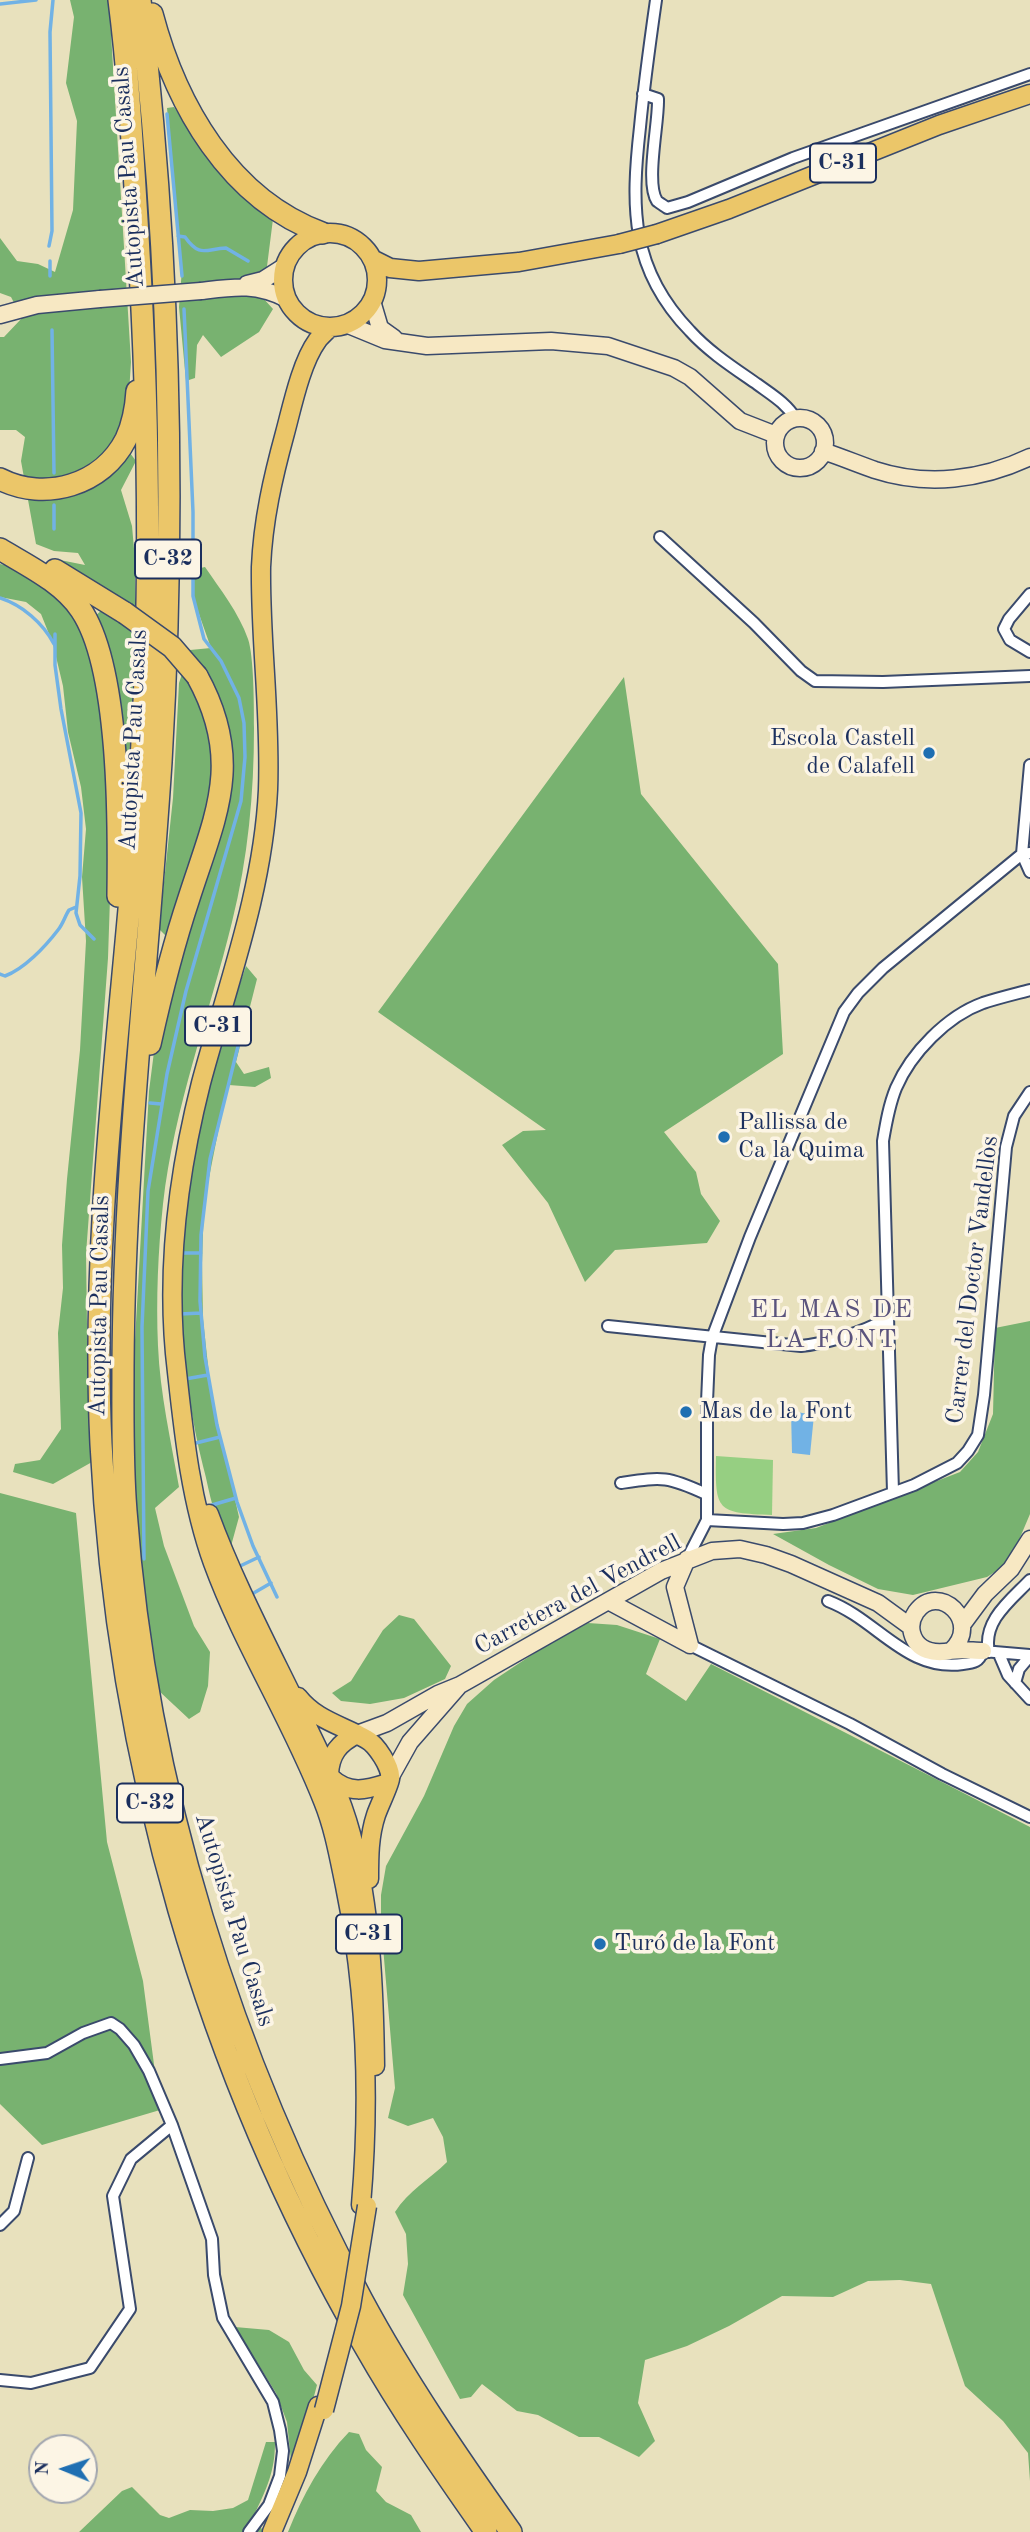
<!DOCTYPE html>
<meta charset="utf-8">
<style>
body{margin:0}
#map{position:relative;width:1030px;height:2532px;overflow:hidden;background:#e8e1bd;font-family:"Old Standard TT",serif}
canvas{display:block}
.north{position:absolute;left:28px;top:2434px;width:70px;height:70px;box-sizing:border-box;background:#fcf5e5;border:2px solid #a2a6af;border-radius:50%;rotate:272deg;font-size:19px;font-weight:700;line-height:28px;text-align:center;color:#1b2f5e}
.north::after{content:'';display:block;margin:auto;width:24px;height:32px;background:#1f6fb2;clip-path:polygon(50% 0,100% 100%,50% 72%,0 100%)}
</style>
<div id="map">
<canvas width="1030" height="2532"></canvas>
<div class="north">N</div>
</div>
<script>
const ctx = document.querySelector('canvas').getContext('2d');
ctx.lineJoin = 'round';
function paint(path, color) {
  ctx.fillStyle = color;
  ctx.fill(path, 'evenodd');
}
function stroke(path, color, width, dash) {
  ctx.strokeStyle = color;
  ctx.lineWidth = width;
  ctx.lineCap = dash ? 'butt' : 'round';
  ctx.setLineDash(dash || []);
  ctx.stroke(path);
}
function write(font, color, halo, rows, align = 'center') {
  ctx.font = font + ' "Old Standard TT",serif';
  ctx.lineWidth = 7;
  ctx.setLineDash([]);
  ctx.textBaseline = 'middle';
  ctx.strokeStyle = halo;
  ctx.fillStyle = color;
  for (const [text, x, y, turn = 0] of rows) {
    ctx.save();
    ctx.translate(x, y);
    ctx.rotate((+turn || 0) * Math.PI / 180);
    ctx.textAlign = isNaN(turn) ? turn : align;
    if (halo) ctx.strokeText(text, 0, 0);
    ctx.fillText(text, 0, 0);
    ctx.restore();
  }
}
paint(new Path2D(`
 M716,1456L773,1460L772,1515C716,1513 715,1511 716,1456Z`), '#96cf82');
paint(new Path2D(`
 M70,0H108L110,17L131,362L129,393L118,437L136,461L121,490L132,526L135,560V634L129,764L107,767L110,898L108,958L86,1254L88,1394L92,1462L53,1484L13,1472L15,1464L40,1460L61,1429L58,1333L63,1288L62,1245L67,1179L80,1050L86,941L82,877L86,829L81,787L68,732L63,686L53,644L41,614L26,602L0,597V564L21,569L93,618L103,609L99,585L63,569L60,560L85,565L78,553L54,551L36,544L21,461L25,437L16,430H0V337H4L22,318L11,297L0,293V238L17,261L38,264L55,272L73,210L77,121L66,83L74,17Z
 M174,107L206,156L273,219L263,298L273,309L259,332L221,357L203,335L197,345L195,378L186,381L179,307L182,269L167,108Z
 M205,567C220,589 239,613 248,639C254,656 254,708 254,728C254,794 248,858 232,922C209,1016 174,1107 163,1204C158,1251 156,1299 158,1346C160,1394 171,1441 179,1487L155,1508L164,1546L194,1626L210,1652L208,1686L200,1712L189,1719L159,1691L149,1632L132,1480L133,1376L149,1091L154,1052L179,949L159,929L173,798L179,683L190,650L211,648L194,600L192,570Z
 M624,677L641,794L778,964L783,1054L664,1132L696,1172L701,1194L720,1221L707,1243L615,1250L585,1282L548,1203L502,1145L523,1131L546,1130L378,1012Z
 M246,966L257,979L236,1062L244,1074L269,1067L271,1078L255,1087L229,1085L226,1092L204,1203L202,1263L203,1319L211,1393L239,1517L231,1546C225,1533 218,1521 213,1507C209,1494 207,1480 203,1466C181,1376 174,1279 189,1187C201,1111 221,1038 246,966Z
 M1030,1321V1514L1019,1540L1001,1568L987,1577L913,1595L878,1589L829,1565L773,1534L816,1528L960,1472L978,1452L993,1414L995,1328Z
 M0,1493L76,1513L107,1842L143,1981L160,2110L42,2145L0,2104Z
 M399,1615L414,1619L451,1666L445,1679L404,1698L370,1704L341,1701L332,1693L351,1681L383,1630Z
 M588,1623L617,1625L660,1639L646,1674L686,1701L711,1664L1030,1827V2481L1028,2453L1003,2421L965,2386L931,2284L900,2280L868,2281L833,2297L782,2296L729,2326L687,2346L645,2360L638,2403L655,2441L639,2457L599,2437H579L538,2415L517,2411L482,2384L471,2397L460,2399L403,2295L408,2264L406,2234L395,2212C408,2191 430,2179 447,2162L443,2137L433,2118L408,2126L388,2118L395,2088L381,1923V1895L386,1866L424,1796L454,1726L467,1704L494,1680L545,1646Z
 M235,2327L269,2330L289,2342L304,2370L317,2385L301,2445L291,2461L287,2422L276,2393Z
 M349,2432L359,2434L366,2450L382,2467L376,2491L386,2502L411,2515L421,2532H288C303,2495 321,2461 349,2432Z
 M266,2442H275C275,2471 267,2488 255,2513L263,2532H79L122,2491L132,2487L160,2515L169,2518L190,2510L213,2511L233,2508L248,2500Z`), '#78b270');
paint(new Path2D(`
 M791,1411L814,1415L810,1455L792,1453Z`), '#71b2e5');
stroke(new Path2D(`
 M0,4L36,0
 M167,114L182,276
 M178,236L185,237C200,258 205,249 226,248L248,261
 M49,246L52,231L50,32L53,0
 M50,261V276
 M52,330L54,473
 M54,505V529
 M0,598C22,605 43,623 54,644
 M55,634V665L61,709L81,813L80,876L76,913L80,925L94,939
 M0,974L5,976C24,969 45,947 58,930C63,924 65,916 69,910L76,907
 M247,1010L210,1159L201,1235L200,1301L205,1357L217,1425L237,1502L253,1546L277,1597
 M230,1013L246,1018
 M150,1103L161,1104
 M181,1253H201
 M180,1314L201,1313
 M185,1379L208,1375
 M196,1443L220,1437
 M212,1505L236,1498
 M144,1559L142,1327L148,1191L167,1074L186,991L241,801L245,757L244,723L239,698L221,661L204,639L193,596V512L184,309
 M238,1567L259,1557
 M252,1594L271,1583`), '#71b2e5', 3.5);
const street = new Path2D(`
 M656,0C650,42 644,85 640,127C631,207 630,269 690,331C709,352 734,368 757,384C772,395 786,403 796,419
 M643,94L658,99C659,122 645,183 657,201C658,202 666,207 667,208L688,202L793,158L1030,74
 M660,537L754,623L801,671L815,681L883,682L1030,676
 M1030,594L1009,619L1004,629L1010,640L1030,652
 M1030,765L1022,854L1030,872
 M608,1326L801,1346C829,1343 863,1332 887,1319
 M621,1483C663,1477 667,1476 706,1494
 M893,1492L883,1141C886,1123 889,1105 896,1088C911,1053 947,1016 983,1003C998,998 1015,994 1030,990
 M707,1520L783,1524L803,1523L833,1515L914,1485L957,1463L968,1451L978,1435L984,1395L1006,1147L1014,1116L1030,1092
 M687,1559L707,1520V1402L709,1355L712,1338L750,1237L844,1012L858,993L883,968L1022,854L1030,853
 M828,1601C878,1620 906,1672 963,1664C974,1663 979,1662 983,1651L1030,1655
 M690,1645L850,1724L942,1774L1030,1817
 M989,1652C982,1621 1011,1600 1030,1580
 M999,1654L1008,1675L1030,1699
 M1015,1683L1019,1669L1030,1656
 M0,2059L47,2053L83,2033L111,2023L120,2029L134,2045L149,2071L172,2125L212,2239L214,2275L223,2318L273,2402L280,2430L283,2451L280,2476L269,2505L249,2532
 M0,2225L14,2211L28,2158
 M0,2380L31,2383L90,2368L130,2309L113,2196L131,2159L172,2125`);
const secondary = new Path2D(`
 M247,284L263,280L285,266
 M201,291C234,287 255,283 287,299
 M372,301L380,328L394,338
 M0,315L37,305L100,299
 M346,324L385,340L427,346L551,341L608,346L674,368L690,377L740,421L776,435
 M775 443a25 25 0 1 1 50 0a25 25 0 1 1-50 0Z
 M823,451C841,457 858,464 875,470C927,487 982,480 1030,457
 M687,1559L675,1587L690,1645
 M608,1601L690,1645
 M962,1625L985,1594L1011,1569L1030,1539
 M951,1651C983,1622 938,1581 916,1612C912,1618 910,1625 912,1633C917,1652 935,1654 951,1651C961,1649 973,1651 983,1651
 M357,1734L387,1723L438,1694L460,1685L661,1571L712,1551L740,1549L766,1555L791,1564L878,1603L911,1627
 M390,1778L410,1742L458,1687`);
const primary = new Path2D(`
 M283 280a47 47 0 1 1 94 0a47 47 0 1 1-94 0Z
 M657,234L729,209L939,125L1030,94
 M372,259L390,268L419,271L519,262L619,244
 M330,327C326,332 320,336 317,341C301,363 292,407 285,433C273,477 263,520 261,567C260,641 271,715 268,790C263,892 227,986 201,1083C177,1178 165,1275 177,1372C184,1436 191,1502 213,1563C243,1645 291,1719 323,1801C334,1828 339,1857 345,1886C366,1989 370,2100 361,2205
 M209,1514C234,1582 268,1646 300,1712C319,1751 340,1792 351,1834C371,1910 374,1989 375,2066
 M298,1697C316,1720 341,1725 366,1739C376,1744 392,1768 390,1779C389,1786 379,1806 376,1815C369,1836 369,1857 369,1879
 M329,1774C330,1754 339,1743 357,1734
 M330,1777C349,1795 366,1790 388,1783
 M272,2532L297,2472L318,2406`);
const highway = new Path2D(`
 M119,0C129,78 133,157 138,236C149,416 152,595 140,775C125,998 90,1220 101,1444C117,1760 205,2070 364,2345C401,2410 443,2471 486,2532
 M140,0C170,253 176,508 161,762C148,964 124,1164 123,1366C123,1414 122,1463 126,1511C146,1787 231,2057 362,2300C405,2380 458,2457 511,2532
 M152,14C176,105 229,199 322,233
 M0,479C45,502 103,485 126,439C133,424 136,407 137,391
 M0,549C28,566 62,582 81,610C120,668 119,824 118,896
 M55,570L125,613
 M150,1044C161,994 173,946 189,898C216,814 244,761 197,676`);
stroke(street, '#3a4a6c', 14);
stroke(secondary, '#3a4a6c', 19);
stroke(primary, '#3a4a6c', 21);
stroke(highway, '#3a4a6c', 24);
stroke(street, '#fff', 10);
stroke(secondary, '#f7e8c3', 16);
stroke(primary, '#ebc669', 18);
stroke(highway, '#ebc669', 21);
const secondaryBridge = new Path2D(`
 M100,299L201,291`);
const primaryBridge = new Path2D(`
 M619,244L657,234
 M324,2410L351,2306L367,2206`);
const highwayBridge = new Path2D(`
 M125,613L172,647L197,676`);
stroke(secondaryBridge, '#3a4a6c', 19, []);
stroke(primaryBridge, '#3a4a6c', 21, []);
stroke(highwayBridge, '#3a4a6c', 24, []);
stroke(secondaryBridge, '#f7e8c3', 16);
stroke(primaryBridge, '#ebc669', 18);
stroke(highwayBridge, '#ebc669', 21);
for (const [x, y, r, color] of [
 [929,753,7,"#1f6fb2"],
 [724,1137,7,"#1f6fb2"],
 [686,1412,7,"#1f6fb2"],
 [600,1944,7,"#1f6fb2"]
]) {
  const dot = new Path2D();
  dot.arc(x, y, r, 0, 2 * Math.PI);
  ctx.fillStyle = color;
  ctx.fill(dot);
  stroke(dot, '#fcf5e5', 2.5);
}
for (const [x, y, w] of [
 [843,163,66],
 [168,559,66],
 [218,1026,66],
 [150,1803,66],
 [369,1934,66]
]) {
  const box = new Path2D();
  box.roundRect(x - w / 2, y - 19.5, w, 39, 5);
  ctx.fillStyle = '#fcf5e5';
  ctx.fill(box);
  stroke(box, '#1b2f5e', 2);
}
write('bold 23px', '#1b2f5e', null, [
 ["C-31",843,163],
 ["C-32",168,559],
 ["C-31",218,1026],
 ["C-32",150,1803],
 ["C-31",369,1934]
]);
write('24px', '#1b2f5e', '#fcf5e5', [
 ["Autopista Pau Casals",129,177,-94],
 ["Autopista Pau Casals",134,740,-87],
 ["Carrer del Doctor Vandellòs",973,1280,-83],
 ["Autopista Pau Casals",100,1306,-89],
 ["Carretera del Vendrell",578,1595,-28],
 ["Autopista Pau Casals",234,1920,73]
]);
write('24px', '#1b2f5e', '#fcf5e5', [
 ["Escola Castell",915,739,"right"],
 ["de Calafell",915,767,"right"],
 ["Pallissa de",738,1123],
 ["Ca la Quima",738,1151],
 ["Mas de la Font",700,1412],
 ["Turó de la Font",614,1944]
], 'left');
ctx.letterSpacing = '2px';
write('26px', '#5a537d', '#fcf5e5', [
 ["EL MAS DE",832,1310],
 ["LA FONT",832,1340]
]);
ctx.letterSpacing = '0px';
</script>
